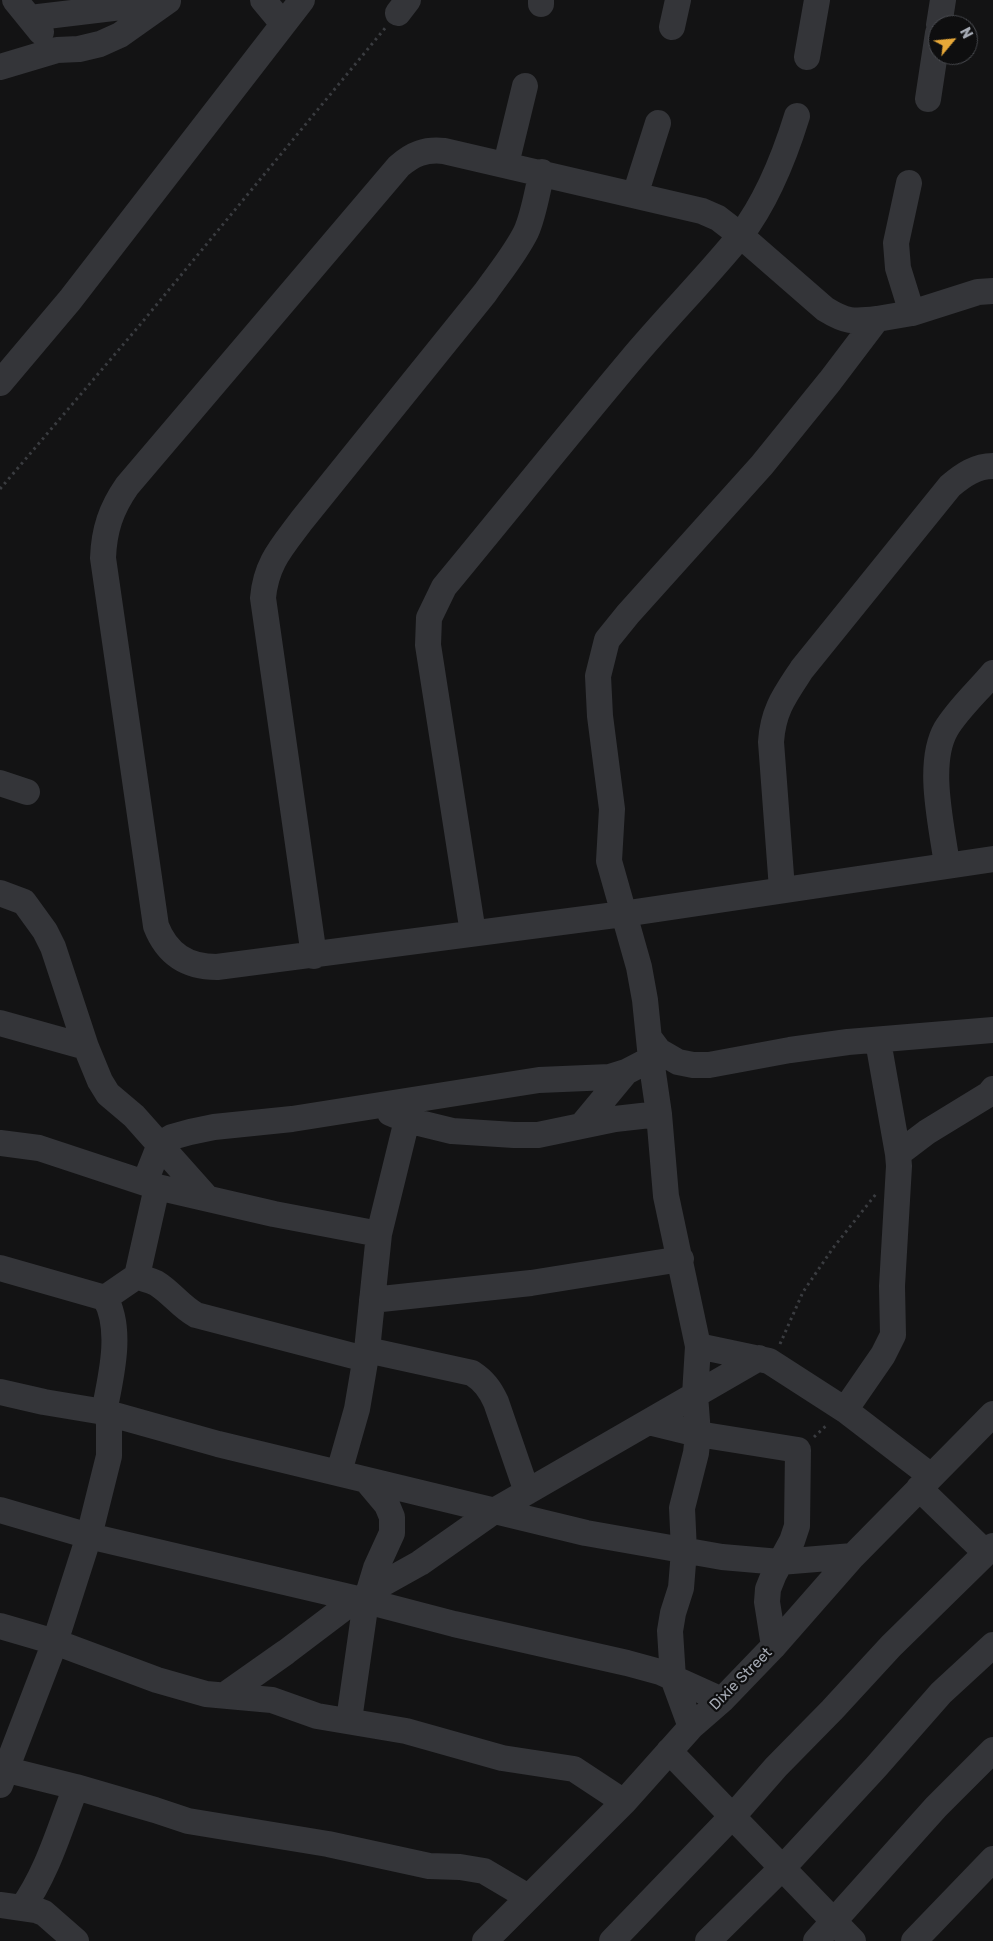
<!DOCTYPE html>
<style>
body{margin:0}
#map{position:relative;width:993px;height:1941px;overflow:hidden;background:#131314;font-family:Rubik,sans-serif}
canvas{display:block}
.north{position:absolute;left:928px;top:15px;width:50px;height:50px;box-sizing:border-box;background:#0e0e0f;border:1px solid #4a4c51;border-radius:50%;rotate:62deg;font-size:14px;font-weight:700;line-height:20px;text-align:center;color:#a5aab4}
.north::after{content:'';display:block;margin:auto;width:18px;height:22px;background:#e7a838;clip-path:polygon(50% 0,100% 100%,50% 72%,0 100%)}
</style>
<div id="map">
<canvas width="993" height="1941"></canvas>
<div class="north">N</div>
</div>
<script>
const ctx = document.querySelector('canvas').getContext('2d');
ctx.lineJoin = 'round';
function stroke(path, color, width, dash) {
  ctx.strokeStyle = color;
  ctx.lineWidth = width;
  ctx.lineCap = dash ? 'butt' : 'round';
  ctx.setLineDash(dash || []);
  ctx.stroke(path);
}
function write(font, color, halo, rows, align = 'center') {
  ctx.font = font + ' Rubik,sans-serif';
  ctx.lineWidth = 4.5;
  ctx.setLineDash([]);
  ctx.textBaseline = 'middle';
  ctx.strokeStyle = halo;
  ctx.fillStyle = color;
  for (const [text, x, y, turn = 0] of rows) {
    ctx.save();
    ctx.translate(x, y);
    ctx.rotate((+turn || 0) * Math.PI / 180);
    ctx.textAlign = isNaN(turn) ? turn : align;
    if (halo) ctx.strokeText(text, 0, 0);
    ctx.fillText(text, 0, 0);
    ctx.restore();
  }
}
stroke(new Path2D(`
 M0,489L139,326L386,27
 M780,1344L803,1292L833,1248L876,1194
 M814,1437L828,1424`), '#3a3c40', 3, [2.5, 4]);
stroke(new Path2D(`
 M15,0L41,32
 M263,0L283,24
 M541,4V0
 M398,13L408,0
 M30,18L163,2
 M939,25L943,0
 M672,27L678,0
 M807,57L817,0
 M0,67L57,50L79,49L100,44L120,35L168,1
 M928,99L938,33
 M506,164L525,86
 M909,183L896,243L898,268L912,313
 M635,195L658,123
 M877,319C853,322 846,322 825,309L740,235L718,218L702,211L444,151C425,149 413,154 399,166L127,486C111,509 104,530 103,558L156,926C167,954 187,967 217,967L623,914L993,859
 M0,383L70,300L302,0
 M0,783L27,792
 M947,865C942,826 926,764 946,729C958,709 978,691 993,673
 M782,889L771,742C773,710 785,695 802,669L950,486C963,475 976,466 993,466
 M0,893L24,902L45,931L53,947L86,1047L100,1081L108,1094L134,1116L207,1198
 M473,933L428,645L429,618L444,587C506,512 567,436 630,361C665,319 705,279 740,236C767,201 784,158 797,116
 M314,956L263,598C266,563 282,547 302,520L485,293C499,273 515,254 526,232C534,214 537,192 542,172
 M0,1023L86,1047
 M650,1039L659,1051L678,1062L693,1065H709L790,1050L848,1042L993,1030
 M390,1113L407,1120L452,1131L514,1135H538L615,1119L659,1114
 M582,1125L626,1072
 M0,1143L39,1148L157,1187L274,1214L379,1234
 M898,1154L927,1132L989,1094L993,1089
 M145,1182L160,1144L172,1137L190,1132L214,1127L292,1119L539,1080L610,1077L626,1072L651,1059
 M0,1268L105,1298L137,1276L157,1187
 M137,1276C143,1279 150,1280 156,1283C171,1292 181,1307 196,1315L365,1359
 M372,1300L531,1283L681,1259
 M698,1346L769,1361L845,1410L931,1476
 M367,1350L472,1373C484,1381 490,1389 496,1402L527,1492
 M0,1392L44,1402L104,1412L218,1444L586,1533L722,1557L780,1562L853,1556
 M845,1410L883,1355L893,1335L892,1286L899,1166L898,1154L878,1041
 M104,1412C111,1377 123,1329 105,1298
 M649,1422L698,1434L798,1450L797,1526L792,1541L774,1574L768,1589L767,1602L774,1646
 M339,1472L357,1409L367,1350L379,1234L407,1120
 M919,1488L986,1553
 M0,1510L89,1536L366,1601L454,1624L627,1663L660,1672L722,1700
 M368,1592L420,1563L494,1511L759,1358
 M0,1626L55,1642L157,1680L206,1694L272,1700L317,1716L406,1731L502,1758L574,1769L624,1802
 M225,1695L286,1652L356,1599
 M349,1720L366,1601L376,1568L392,1533V1517L387,1505L366,1480
 M691,1727L673,1678L670,1631L673,1613L681,1588L684,1551L682,1508L696,1453L698,1434L695,1395L698,1346L666,1196L659,1114L651,1059L645,1000L639,967L609,861L612,809L600,716L598,676L607,640L628,614L762,465L830,381L877,319L912,313L978,292L993,291
 M669,1751L853,1941
 M0,1768L76,1787L155,1810L188,1821L328,1844L429,1866L460,1867L484,1871L528,1897
 M0,1785L55,1642L89,1536L109,1456V1424L107,1413
 M0,1905L36,1910L44,1913L76,1941
 M22,1908C48,1872 60,1827 76,1787
 M485,1941L624,1802L691,1727L722,1700L774,1646L853,1556L993,1414
 M612,1941L741,1807L776,1767L832,1710L891,1646L993,1546
 M708,1941L790,1860L876,1767L941,1693L993,1645
 M816,1941L936,1807L993,1750
 M914,1941L993,1859`), '#343539', 26);
write('15px', '#a5aab4', '#0e0e0f', [
 ["Dixie Street",741,1679,-45]
]);
</script>
